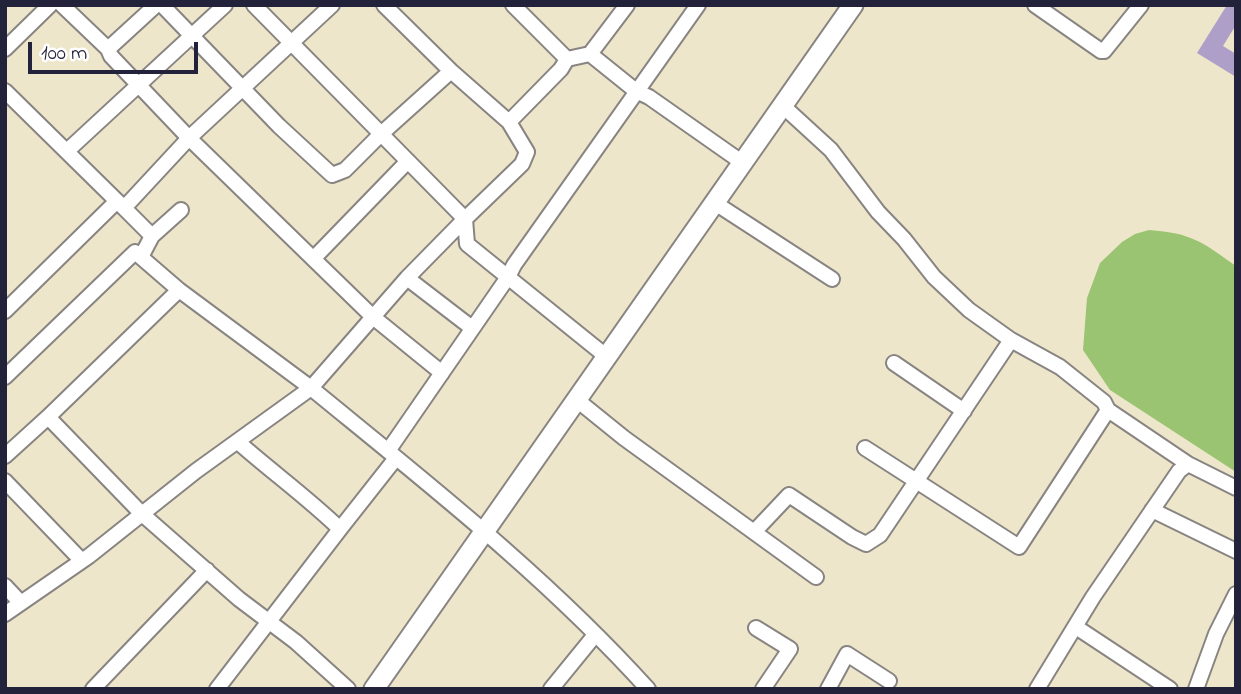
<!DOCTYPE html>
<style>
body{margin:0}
#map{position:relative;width:1241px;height:694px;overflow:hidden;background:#eee6ca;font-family:"Indie Flower",sans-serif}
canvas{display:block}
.frame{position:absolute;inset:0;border:7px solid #22223b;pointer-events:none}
.scale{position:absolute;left:28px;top:42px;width:170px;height:32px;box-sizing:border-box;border:4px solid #22223b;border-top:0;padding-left:9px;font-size:21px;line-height:24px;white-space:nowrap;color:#22223b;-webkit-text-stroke:5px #fff;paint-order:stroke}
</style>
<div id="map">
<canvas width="1241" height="694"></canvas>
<div class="frame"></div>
<div class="scale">100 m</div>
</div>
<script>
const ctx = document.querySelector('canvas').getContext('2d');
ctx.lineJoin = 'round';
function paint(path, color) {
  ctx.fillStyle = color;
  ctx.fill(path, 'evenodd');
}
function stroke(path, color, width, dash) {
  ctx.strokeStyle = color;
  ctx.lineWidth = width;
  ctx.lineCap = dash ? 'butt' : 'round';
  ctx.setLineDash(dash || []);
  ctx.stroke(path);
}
paint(new Path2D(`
 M1149,230C1192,233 1202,242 1236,266V472L1110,390L1083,350L1087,298L1100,263L1122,242L1135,234Z`), '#9ac471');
paint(new Path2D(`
 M1227,5H1236V25L1223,46L1236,54V77L1197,53Z`), '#ae9fc9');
const minor = new Path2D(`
 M62,5L108,49L111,56L189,138L373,317L442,373
 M162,5L279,126L332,175L345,170L381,134L451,71
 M254,5L465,219L407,278L311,388C427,483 547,577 648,689
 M384,5L451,71L509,122L527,152L522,164L465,219L467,244L607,357
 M513,5L567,59
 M1035,5L1101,51H1104L1141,5
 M5,49L50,5
 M108,49L156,5
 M590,54L636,91L649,97L743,163
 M5,91L124,208
 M783,106L831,150L878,212L904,239L934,277L969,310L1011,340L1060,367L1104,402L1108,410L1188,464L1236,488
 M509,122L561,69L567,59L590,54L627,5
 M67,151L225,5
 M715,203L832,279
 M152,236L124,208L189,138L332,5
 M141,257L152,236L181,210
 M314,258L408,161
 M407,278L472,328
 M179,290L48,417L141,513L239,599L296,642L348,689
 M5,311L117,201
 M894,363L964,411
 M5,377L135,252L179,290L311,388L196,471L89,556L5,614
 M577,400L624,438L816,577
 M238,442C272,472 308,498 340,529L396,458
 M865,448L1019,547L1108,410
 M388,451L508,277L514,265L698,5
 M5,456L48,417
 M5,481L82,561
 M1152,510L1236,551
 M754,532L789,495L852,537L866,544L880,535L1011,340
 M5,586L21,603
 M1076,627L1170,689
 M756,628L790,649L763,689
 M93,689L207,570
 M217,689L340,529
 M551,689L595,635
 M828,689L847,654L889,681
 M1037,689L1093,597L1179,471L1188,464
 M1196,689L1216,634L1236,594`);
const secondary = new Path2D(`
 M374,689L853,5`);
stroke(minor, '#888482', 18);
stroke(secondary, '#888482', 23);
stroke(minor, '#fff', 14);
stroke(secondary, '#fff', 19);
</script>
